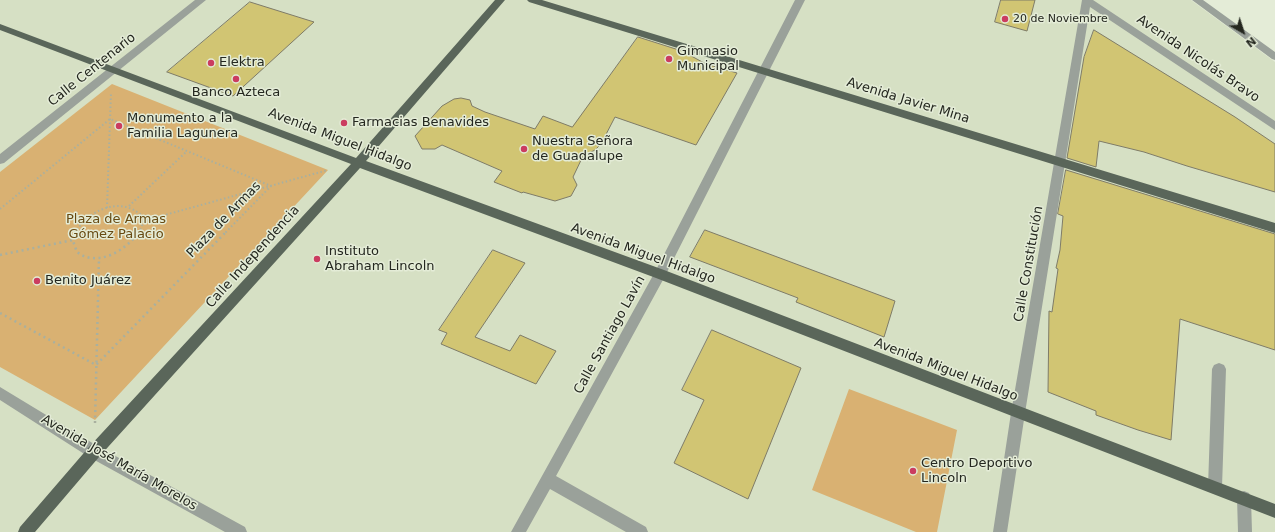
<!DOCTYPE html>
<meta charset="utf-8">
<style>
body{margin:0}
#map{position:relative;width:1275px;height:532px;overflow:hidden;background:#e4ecd7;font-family:"DejaVu Sans",sans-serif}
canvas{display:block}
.north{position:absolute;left:1223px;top:12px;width:40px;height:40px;-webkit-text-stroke:3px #e4ecd7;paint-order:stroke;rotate:141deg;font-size:11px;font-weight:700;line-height:16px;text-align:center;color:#24271f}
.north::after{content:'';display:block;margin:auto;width:14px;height:18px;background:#24271f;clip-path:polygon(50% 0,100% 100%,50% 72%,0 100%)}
</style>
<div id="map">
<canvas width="1275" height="532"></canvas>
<div class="north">N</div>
</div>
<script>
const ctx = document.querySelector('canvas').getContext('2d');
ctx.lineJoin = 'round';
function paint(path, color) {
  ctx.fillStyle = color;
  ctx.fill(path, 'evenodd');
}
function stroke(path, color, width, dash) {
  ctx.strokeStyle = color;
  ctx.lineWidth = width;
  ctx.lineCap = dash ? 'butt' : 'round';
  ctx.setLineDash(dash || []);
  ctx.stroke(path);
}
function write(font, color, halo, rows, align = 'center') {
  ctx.font = font + ' "DejaVu Sans",sans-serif';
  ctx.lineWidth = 3;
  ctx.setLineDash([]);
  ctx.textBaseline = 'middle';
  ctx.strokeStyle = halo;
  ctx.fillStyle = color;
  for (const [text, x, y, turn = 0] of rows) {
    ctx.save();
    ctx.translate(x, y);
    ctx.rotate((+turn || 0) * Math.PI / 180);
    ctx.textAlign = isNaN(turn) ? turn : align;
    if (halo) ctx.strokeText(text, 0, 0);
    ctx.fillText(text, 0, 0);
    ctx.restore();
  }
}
paint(new Path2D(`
 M0,0H1191L1275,62V532H0Z`), '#d6e0c4');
paint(new Path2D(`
 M112,84L328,170L95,420L0,367V172Z
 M849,389L957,430L937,532H916L812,490Z`), '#d9b172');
const building = new Path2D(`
 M1001,0H1035L1027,31L995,22Z
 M250,2L314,22L233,96L167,72Z
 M1094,30L1235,117L1275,144V192L1187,166L1144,152L1099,141L1096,167L1067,158L1084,57Z
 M638,37L682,51L706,64L737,73L696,145L615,117L601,144L595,150L583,156L573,177L577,185L571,196L555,201L523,192L522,193L494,182L502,171L442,145L435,149H422L415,136L442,106L454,99L461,98L470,100L472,106L485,112L535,129L543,116L572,127Z
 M1066,170L1275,234V350L1180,319L1171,440L1138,430L1096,415V411L1048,392L1049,311L1052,312L1058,269L1056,268L1060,250L1063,216L1058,214Z
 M705,230L895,301L884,337L796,302L798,298L690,257Z
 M493,250L525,263L475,337L510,351L520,335L556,351L536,384L441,344L447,333L439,330Z
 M712,330L801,368L748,499L674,463L704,400L682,390Z`);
paint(building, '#d1c573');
stroke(building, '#7f7c68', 1);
stroke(new Path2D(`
 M129,206L187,151
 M107,208L111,92
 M0,209L110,119L271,186L225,233
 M143,221L328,170
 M75,233C88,210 120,196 141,215L143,223L139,233`), '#a9b09f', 2, [1.5, 2.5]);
stroke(new Path2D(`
 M76,232L73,241L77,252C98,268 126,250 139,232
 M0,255L73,240
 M0,313L96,365L226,232
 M95,423L99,258`), '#a9b09f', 2.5, [2, 3.5]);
paint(new Path2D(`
 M195,0H206L4,163L0,164V154Z
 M795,0H805L664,278L556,476L646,527L648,532H626L550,489L526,532H511L656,270Z
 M1082,0H1093L1275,121V130L1090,7L1025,413L1007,532H993L1011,413Z
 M1192,0H1203L1275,52V60L1272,59Z
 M1219,363L1224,365L1226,369L1222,487L1220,492L1215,494L1210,492L1208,487L1212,369L1214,365Z
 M0,387L99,447L245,527L247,532H225L89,457L0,400Z
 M1244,491L1249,493L1251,498L1252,532H1238L1237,498L1239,493Z`), '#9aa19a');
paint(new Path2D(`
 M495,0H505L366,161L664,270L1275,504V518L656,278L360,168L99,457L35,532H18L20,527L89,447L351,164L0,30V24L356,158Z
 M527,0H542L1275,223V233L529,2Z`), '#5a665a');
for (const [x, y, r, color] of [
 [1005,19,4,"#cb3c60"],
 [669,59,4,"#cb3c60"],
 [211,63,4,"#cb3c60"],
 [236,79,4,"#cb3c60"],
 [344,123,4,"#cb3c60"],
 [119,126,4,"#cb3c60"],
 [524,149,4,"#cb3c60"],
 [317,259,4,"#cb3c60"],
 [37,281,4,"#cb3c60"],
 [913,471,4,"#cb3c60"]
]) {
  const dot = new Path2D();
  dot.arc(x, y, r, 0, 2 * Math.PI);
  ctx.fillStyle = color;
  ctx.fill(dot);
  stroke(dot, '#e4ecd7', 1.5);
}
write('11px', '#24271f', '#e4ecd7', [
 ["20 de Noviembre",1013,19]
], 'left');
write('13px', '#24271f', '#e4ecd7', [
 ["Gimnasio",677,52],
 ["Municipal",677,67],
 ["Elektra",219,63],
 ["Banco Azteca",236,93,"center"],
 ["Monumento a la",127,119],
 ["Familia Lagunera",127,134],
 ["Farmacias Benavides",352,123],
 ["Nuestra Señora",532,142],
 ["de Guadalupe",532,157],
 ["Instituto",325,252],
 ["Abraham Lincoln",325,267],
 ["Benito Juárez",45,281],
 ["Centro Deportivo",921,464],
 ["Lincoln",921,479]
], 'left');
write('13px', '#24271f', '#e4ecd7', [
 ["Avenida Nicolás Bravo",1198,59,34],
 ["Calle Centenario",92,70,-39],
 ["Avenida Javier Mina",908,101,17],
 ["Avenida Miguel Hidalgo",340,140,21],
 ["Plaza de Armas",224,220,-46],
 ["Avenida Miguel Hidalgo",643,254,20],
 ["Calle Independencia",253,257,-48],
 ["Calle Constitución",1029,264,-80],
 ["Calle Santiago Lavín",610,335,-61],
 ["Avenida Miguel Hidalgo",946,370,21],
 ["Avenida José María Morelos",119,463,30]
]);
write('13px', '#684a12', '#e4ecd7', [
 ["Plaza de Armas",116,220],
 ["Gómez Palacio",116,235]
]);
</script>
